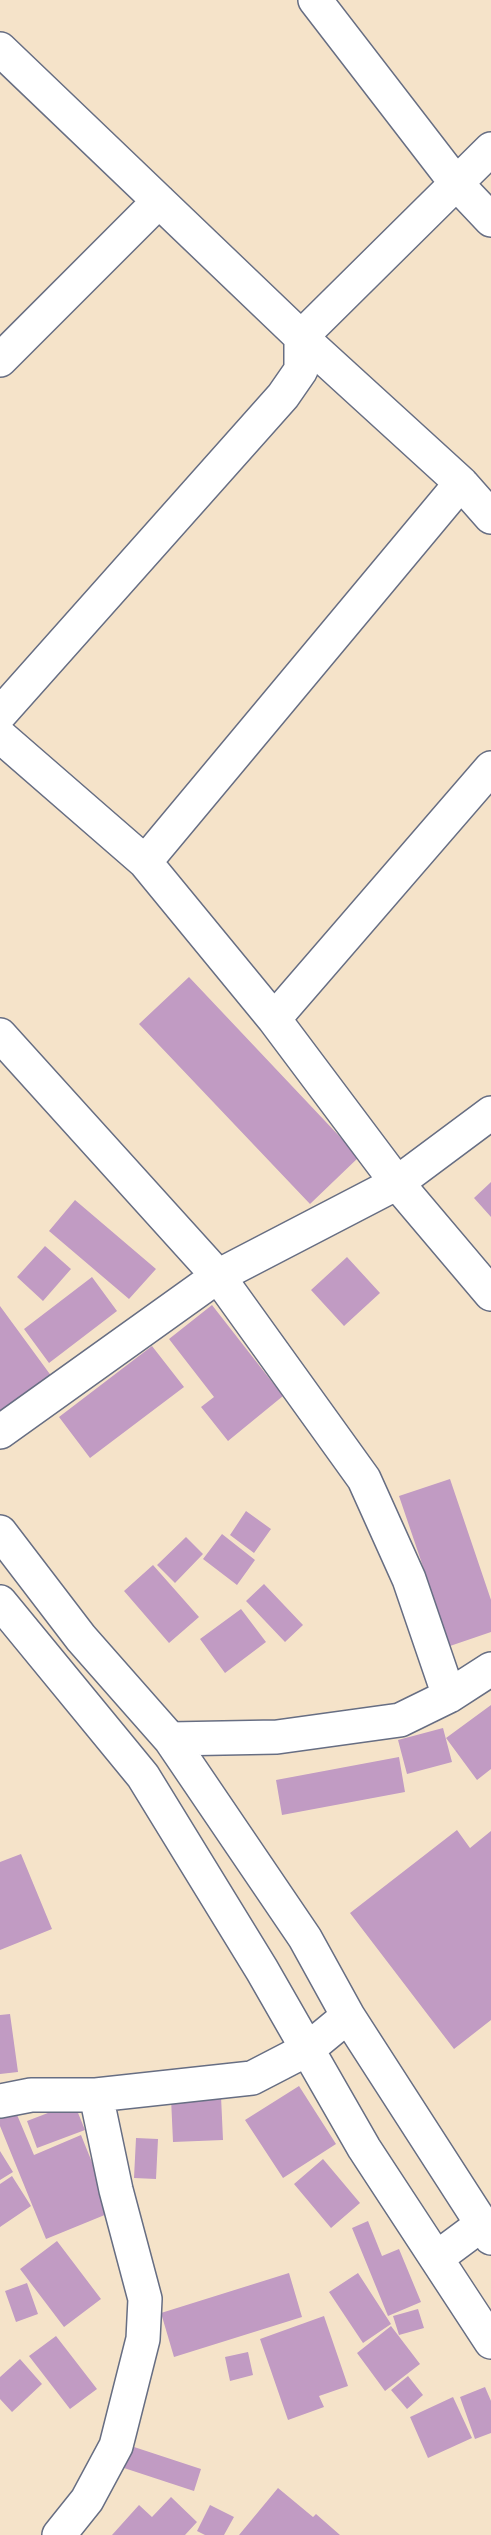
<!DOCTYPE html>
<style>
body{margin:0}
canvas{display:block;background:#f5e3c9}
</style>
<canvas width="491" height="2535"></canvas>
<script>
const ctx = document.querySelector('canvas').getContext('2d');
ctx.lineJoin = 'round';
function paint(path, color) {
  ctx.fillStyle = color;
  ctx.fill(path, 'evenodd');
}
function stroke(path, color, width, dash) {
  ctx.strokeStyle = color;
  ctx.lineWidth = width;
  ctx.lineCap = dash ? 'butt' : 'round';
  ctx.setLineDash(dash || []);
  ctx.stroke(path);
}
paint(new Path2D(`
 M189,977L359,1157L310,1204L139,1024Z
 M491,1182V1217L474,1198Z
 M75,1200L156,1269L129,1299L49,1231Z
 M45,1246L71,1269L43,1301L17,1277Z
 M347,1257L380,1293L344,1326L311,1290Z
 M92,1277L117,1311L49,1363L24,1329Z
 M212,1305L283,1396L228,1441L201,1407L214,1397L169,1339Z
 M0,1306L52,1377L0,1415Z
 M152,1346L184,1387L90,1458L59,1417Z
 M450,1479L491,1600V1632L450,1646L399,1496Z
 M246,1511L271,1529L254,1553L230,1535Z
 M222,1534L255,1560L237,1585L203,1559Z
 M186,1537L203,1554L175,1583L157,1565Z
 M153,1565L199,1617L169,1643L124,1591Z
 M264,1584L303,1625L285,1642L246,1601Z
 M241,1609L266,1642L225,1673L200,1639Z
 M491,1705V1769L477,1780L446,1738Z
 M443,1728L452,1762L407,1774L398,1740Z
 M399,1757L405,1792L282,1815L276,1780Z
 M457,1830L470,1848L491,1831V2020L454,2049L350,1913Z
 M21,1854L52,1929L0,1950V1862Z
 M10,2014L18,2072L0,2074V2015Z
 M299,2086L336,2144L283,2178L245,2120Z
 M221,2096L223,2140L173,2142L171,2098Z
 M74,2103L85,2130L37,2148L27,2121Z
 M15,2110L34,2155L81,2135L112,2212L46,2239L0,2126V2117Z
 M136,2138L158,2139L156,2179L134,2178Z
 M0,2151L13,2172L0,2180Z
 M323,2159L360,2203L331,2228L294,2184Z
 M12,2176L31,2206L0,2227V2184Z
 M368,2221L382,2256L399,2249L421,2302L388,2316L352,2228Z
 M57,2241L101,2299L64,2327L20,2269Z
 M289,2273L302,2317L174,2357L161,2313Z
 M358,2273L391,2324L363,2343L329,2292Z
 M27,2283L38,2314L16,2322L5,2291Z
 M418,2309L424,2328L399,2335L393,2316Z
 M324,2316L348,2386L319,2396L324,2407L288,2420L260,2339Z
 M391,2326L420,2364L385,2391L357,2353Z
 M56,2336L97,2389L70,2409L29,2356Z
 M248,2352L253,2375L230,2381L225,2357Z
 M20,2359L42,2384L12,2412L0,2399V2377Z
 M408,2376L423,2395L407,2409L391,2390Z
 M485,2387L491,2401V2433L475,2439L460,2397Z
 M453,2397L472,2438L428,2458L410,2417Z
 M131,2446L201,2469L194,2491L124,2468Z
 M278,2488L313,2517L316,2514L340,2535H239Z
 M171,2497L197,2522L185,2535H112L139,2505L152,2517Z
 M210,2505L234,2517L224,2535H205L197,2531Z`), '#c19bc3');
const minor = new Path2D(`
 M315,0L456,183L491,220
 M0,49L301,337L461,483L491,517
 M0,360L159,201
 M0,714L283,396L301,370V337L491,149
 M0,736L145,862L274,1019L397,1183L491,1294
 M145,862L461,483
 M274,1019L491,768
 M0,1035L218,1276L364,1479L409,1579L449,1696
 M0,1432L218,1276L397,1183L491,1113
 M0,1532L81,1638L170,1739L305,1938L348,2016L491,2238
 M0,1602L143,1776L262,1970L364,2148L491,2342
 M170,1739L277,1737L400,1720L449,1696L491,1669
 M0,2101L31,2095H96L252,2078L308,2049L348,2016
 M438,2257L481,2225
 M59,2535L87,2500L116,2446L143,2339L145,2299L116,2190L96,2095`);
stroke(minor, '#676e83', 36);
stroke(minor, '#fff', 33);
</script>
